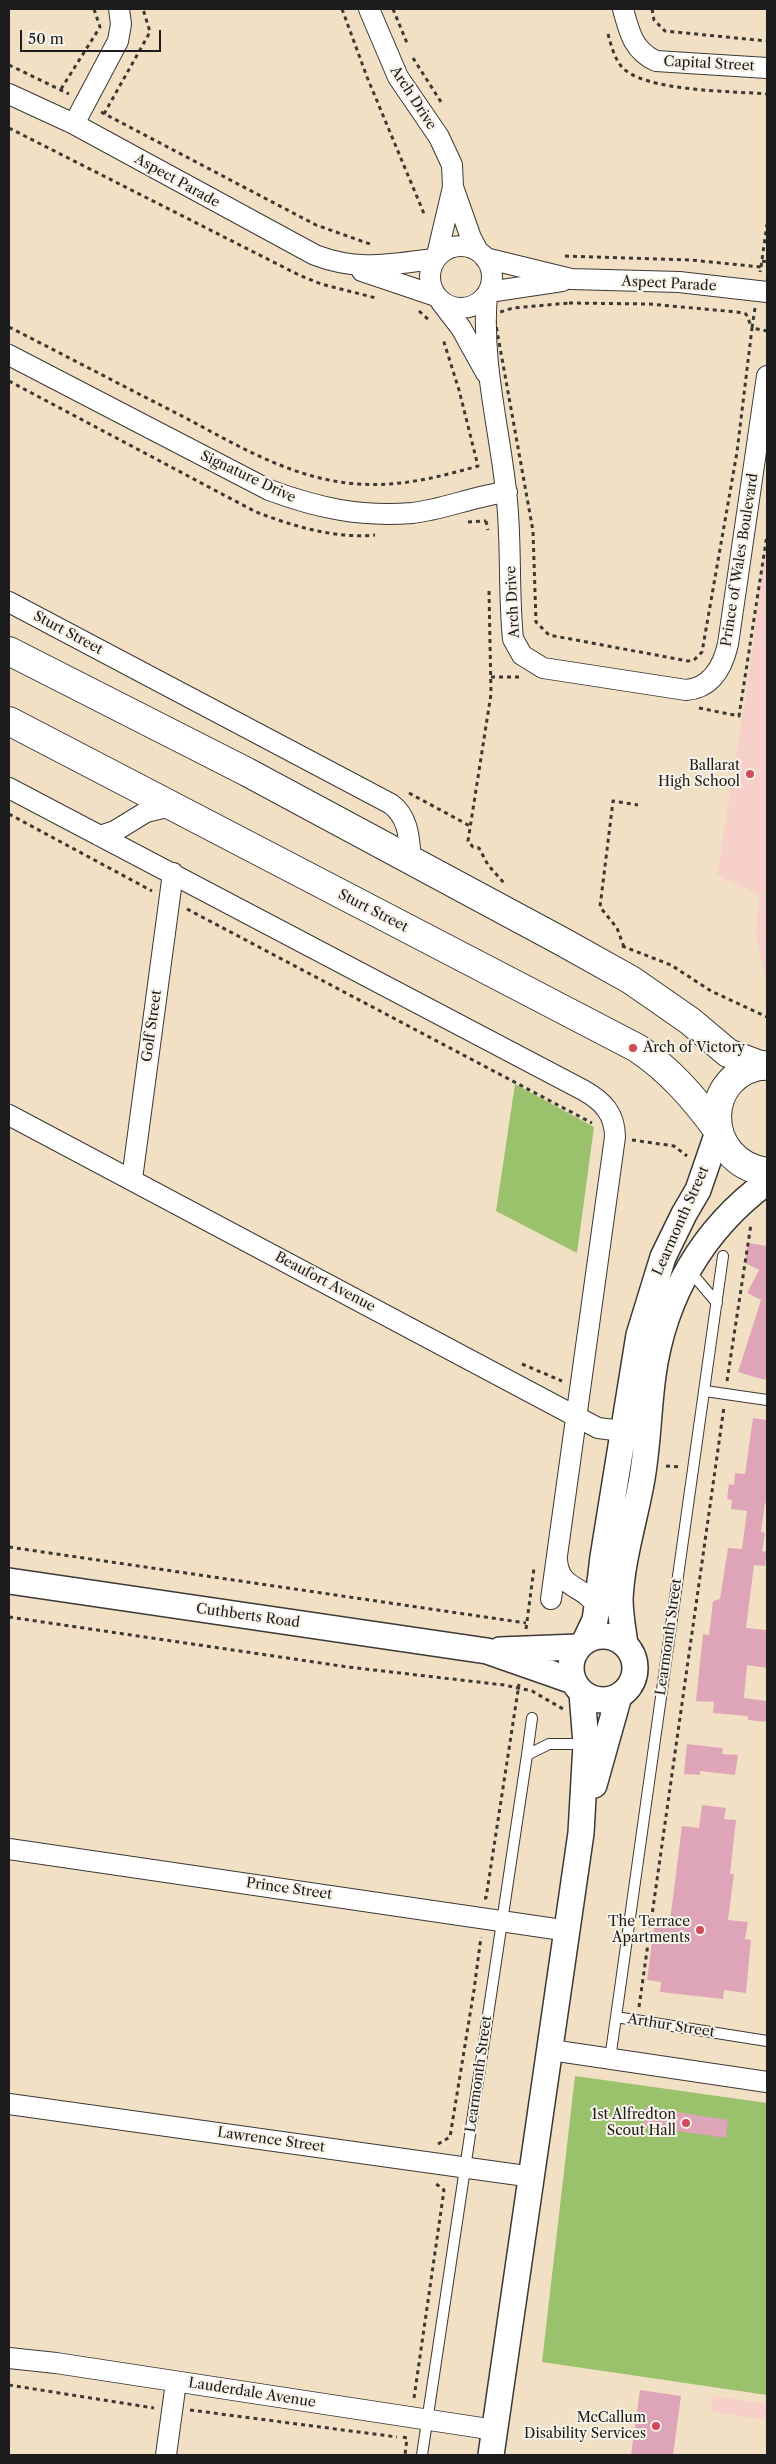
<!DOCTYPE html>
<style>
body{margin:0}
#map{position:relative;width:776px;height:2464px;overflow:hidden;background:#f2e0c4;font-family:"Libre Caslon Text",serif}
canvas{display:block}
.frame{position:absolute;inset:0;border:10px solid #1c1c1c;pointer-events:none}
.scale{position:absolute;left:20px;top:30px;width:141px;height:22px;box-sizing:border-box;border:2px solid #1c1c1c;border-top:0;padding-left:6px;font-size:15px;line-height:18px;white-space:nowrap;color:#1c1c1c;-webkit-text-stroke:4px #f7f3e8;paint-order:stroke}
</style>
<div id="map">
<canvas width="776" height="2464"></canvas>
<div class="frame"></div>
<div class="scale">50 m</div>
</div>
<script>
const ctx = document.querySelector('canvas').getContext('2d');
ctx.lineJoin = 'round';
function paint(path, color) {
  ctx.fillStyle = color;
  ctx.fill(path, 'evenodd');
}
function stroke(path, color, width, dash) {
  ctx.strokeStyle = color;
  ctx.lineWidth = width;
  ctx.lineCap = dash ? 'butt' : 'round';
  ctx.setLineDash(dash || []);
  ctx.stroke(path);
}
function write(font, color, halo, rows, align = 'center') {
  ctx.font = font + ' "Libre Caslon Text",serif';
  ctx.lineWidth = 4;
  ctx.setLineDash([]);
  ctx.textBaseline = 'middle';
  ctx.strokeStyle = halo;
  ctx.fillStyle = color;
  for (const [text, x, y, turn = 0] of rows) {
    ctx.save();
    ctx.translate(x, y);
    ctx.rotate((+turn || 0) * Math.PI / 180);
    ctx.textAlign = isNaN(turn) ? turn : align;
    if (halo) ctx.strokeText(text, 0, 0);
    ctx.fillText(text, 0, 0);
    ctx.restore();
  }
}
paint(new Path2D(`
 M767,531V988L756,933L759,895L717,875L749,674Z
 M713,2396L767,2404V2420L711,2412Z`), '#f7d0ca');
paint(new Path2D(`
 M515,1084L594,1127L577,1253L496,1211Z
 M575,2076L767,2103V2395L542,2362Z`), '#9ac16c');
paint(new Path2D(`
 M748,1243L767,1246V1372L765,1380L738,1372L761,1300L747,1293L759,1270L745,1263Z
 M753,1418L767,1420V1503H765L761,1532L765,1533L762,1551L767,1552L765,1566L754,1565L746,1628L767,1630V1668L747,1665L744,1698L767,1701V1722L748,1720V1716L713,1713L714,1702L696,1701L703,1634L709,1635L713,1601L720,1599L728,1548L742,1549L747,1511L731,1509L732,1500L727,1499L729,1484L734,1485L735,1473L745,1474Z
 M687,1744L723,1748L722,1754L738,1755L735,1775L700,1771V1775L684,1774Z
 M702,1805L726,1808L724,1819L736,1820L730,1874H734L728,1920L748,1922L745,1939L751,1940L746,1993L724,1990L723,1999L660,1992L661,1982L647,1980L655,1919L670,1921L682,1826L699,1828Z
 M646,2107L728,2120L726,2138L643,2126Z
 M640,2390L681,2396L673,2455H631Z`), '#dea5b8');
const service = new Path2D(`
 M689,1270L717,1303
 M705,1391L767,1400
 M527,1755L532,1718
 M616,2017L723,1256
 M610,2059L616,2017L767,2041
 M422,2455L527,1755L549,1744H586`);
const minor = new Path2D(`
 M369,9L398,77L439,137L452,165L453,187L437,255
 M623,9C629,31 633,51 656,61L767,68
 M9,94L74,124L315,255C360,272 389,264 434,259
 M74,124L118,41L121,24L119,9
 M453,187L471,238L478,251
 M430 277a31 31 0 1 1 62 0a31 31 0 1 1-62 0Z
 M485,258L571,279L679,282L767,292
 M362,271L436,296
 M489,292L562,281
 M487,295C481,361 499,426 506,491C512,540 508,590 513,639L522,655L543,668L686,690C712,688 723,666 728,644L767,376
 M441,302L461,328L486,373
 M9,355L269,490C318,508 359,517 412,513C442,510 474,496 507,492
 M9,602L391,804C409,818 409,838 411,859
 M9,788L583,1090C603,1101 615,1114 615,1137L551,1599
 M100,836L115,831L146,812L171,806
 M9,1115L577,1417L598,1428L639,1433
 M132,1179L173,873
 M557,1560C559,1590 585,1585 597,1607
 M9,1849L569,1931
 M551,2050L767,2082
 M9,2104L533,2177
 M9,2358L56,2363L495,2430
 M166,2455L176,2382`);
const tertiary = new Path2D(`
 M9,1581L487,1651L573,1681
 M571 1668a32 32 0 1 1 64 0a32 32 0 1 1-64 0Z
 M585,1641L595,1620L597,1607L603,1557L639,1335L663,1257L684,1214L698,1190L718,1132
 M625,1644C623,1630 620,1614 620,1599C622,1559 634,1522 641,1484C648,1448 648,1411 653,1375C664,1296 703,1229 767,1182
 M500,1650L578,1647
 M594,1785L619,1696
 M491,2455L581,1833L586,1744L582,1693`);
const secondary = new Path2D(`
 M9,651L247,772L563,942L631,980L690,1021L728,1053L763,1066
 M9,721L637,1048C670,1070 693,1097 717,1129
 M767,1065C701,1070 700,1162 767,1172`);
stroke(service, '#3c3935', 12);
stroke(minor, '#3c3935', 22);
stroke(tertiary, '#3c3935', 28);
stroke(secondary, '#3c3935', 30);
stroke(new Path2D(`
 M342,9L367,77L425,216
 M393,9L407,43
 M652,9L654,20L665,31L767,41
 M608,34C611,45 614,57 621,66C642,92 734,91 767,94
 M413,58L443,105
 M9,65L69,94
 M61,89L100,27L94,9
 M101,112L316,225L370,244
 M104,114L150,32L143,9
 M9,128L299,275L321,284L376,298
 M565,256L691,260L761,267L760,272
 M762,261L767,262
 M761,267L767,224
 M569,303L649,304L737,312L746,314L752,328L737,452L702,652L694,660L688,661L549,635L536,622L533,531L494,314L513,308Z
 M755,308L752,328L767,331
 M419,311L429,320
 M9,327C66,356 123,386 180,415C237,445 293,480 359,484C399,487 440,477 478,466L459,390L443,339
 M9,381L256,512C293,526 335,539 375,535
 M486,521L488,530
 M468,522L486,521
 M489,591L491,694L468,841L473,847L479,848L488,865L504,883
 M491,677H520
 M699,708L739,716L767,535
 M409,793L470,826
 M9,814L152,891
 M187,909L592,1123
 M622,946L671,965L711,991L767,1017
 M624,947L617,928L600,907L613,801L638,805
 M632,1140L674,1146L687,1156
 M522,1364L562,1381
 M727,1381L751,1224
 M666,1466L680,1467
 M9,1547L526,1623
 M9,1617L348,1667L504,1685L532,1691L563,1709
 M526,1629L534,1568
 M484,1898H486L519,1684
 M639,2007L724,1407
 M438,2144L450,2137L474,1990L481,1937
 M9,2385L154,2408
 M414,2398L444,2190L435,2183
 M190,2410L397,2437
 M403,2437L407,2438L405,2455`), '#3c3935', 3, [4, 4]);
stroke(service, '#fff', 10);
stroke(minor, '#fff', 20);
stroke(tertiary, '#fff', 25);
stroke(secondary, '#fff', 28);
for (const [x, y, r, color] of [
 [750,774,5,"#d1495b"],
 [633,1048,5,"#d1495b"],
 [700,1930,5,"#d1495b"],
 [686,2123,5,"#d1495b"],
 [656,2426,5,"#d1495b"]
]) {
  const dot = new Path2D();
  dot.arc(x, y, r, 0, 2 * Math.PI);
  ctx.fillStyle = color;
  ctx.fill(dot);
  stroke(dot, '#f7f3e8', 2);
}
write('14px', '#1c1c1c', '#f7f3e8', [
 ["Capital Street",709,64,3],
 ["Arch Drive",413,98,57],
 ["Aspect Parade",177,181,29],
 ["Aspect Parade",669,284,3],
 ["Signature Drive",248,477,25],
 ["Prince of Wales Boulevard",740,560,-81],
 ["Arch Drive",513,602,-93],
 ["Sturt Street",68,633,28],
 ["Sturt Street",373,911,27],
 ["Golf Street",152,1026,-82],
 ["Learmonth Street",681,1221,-66],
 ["Beaufort Avenue",325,1282,28],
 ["Cuthberts Road",248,1616,8],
 ["Learmonth Street",669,1637,-82],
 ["Prince Street",289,1889,8],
 ["Arthur Street",671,2026,9],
 ["Learmonth Street",479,2074,-82],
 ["Lawrence Street",271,2140,8],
 ["Lauderdale Avenue",252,2393,9]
]);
write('14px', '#1c1c1c', '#f7f3e8', [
 ["Ballarat",740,766],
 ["High School",740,782],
 ["Arch of Victory",643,1048,"left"],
 ["The Terrace",690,1922],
 ["Apartments",690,1938],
 ["1st Alfredton",676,2115],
 ["Scout Hall",676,2131],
 ["McCallum",646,2418],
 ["Disability Services",646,2434]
], 'right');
</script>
